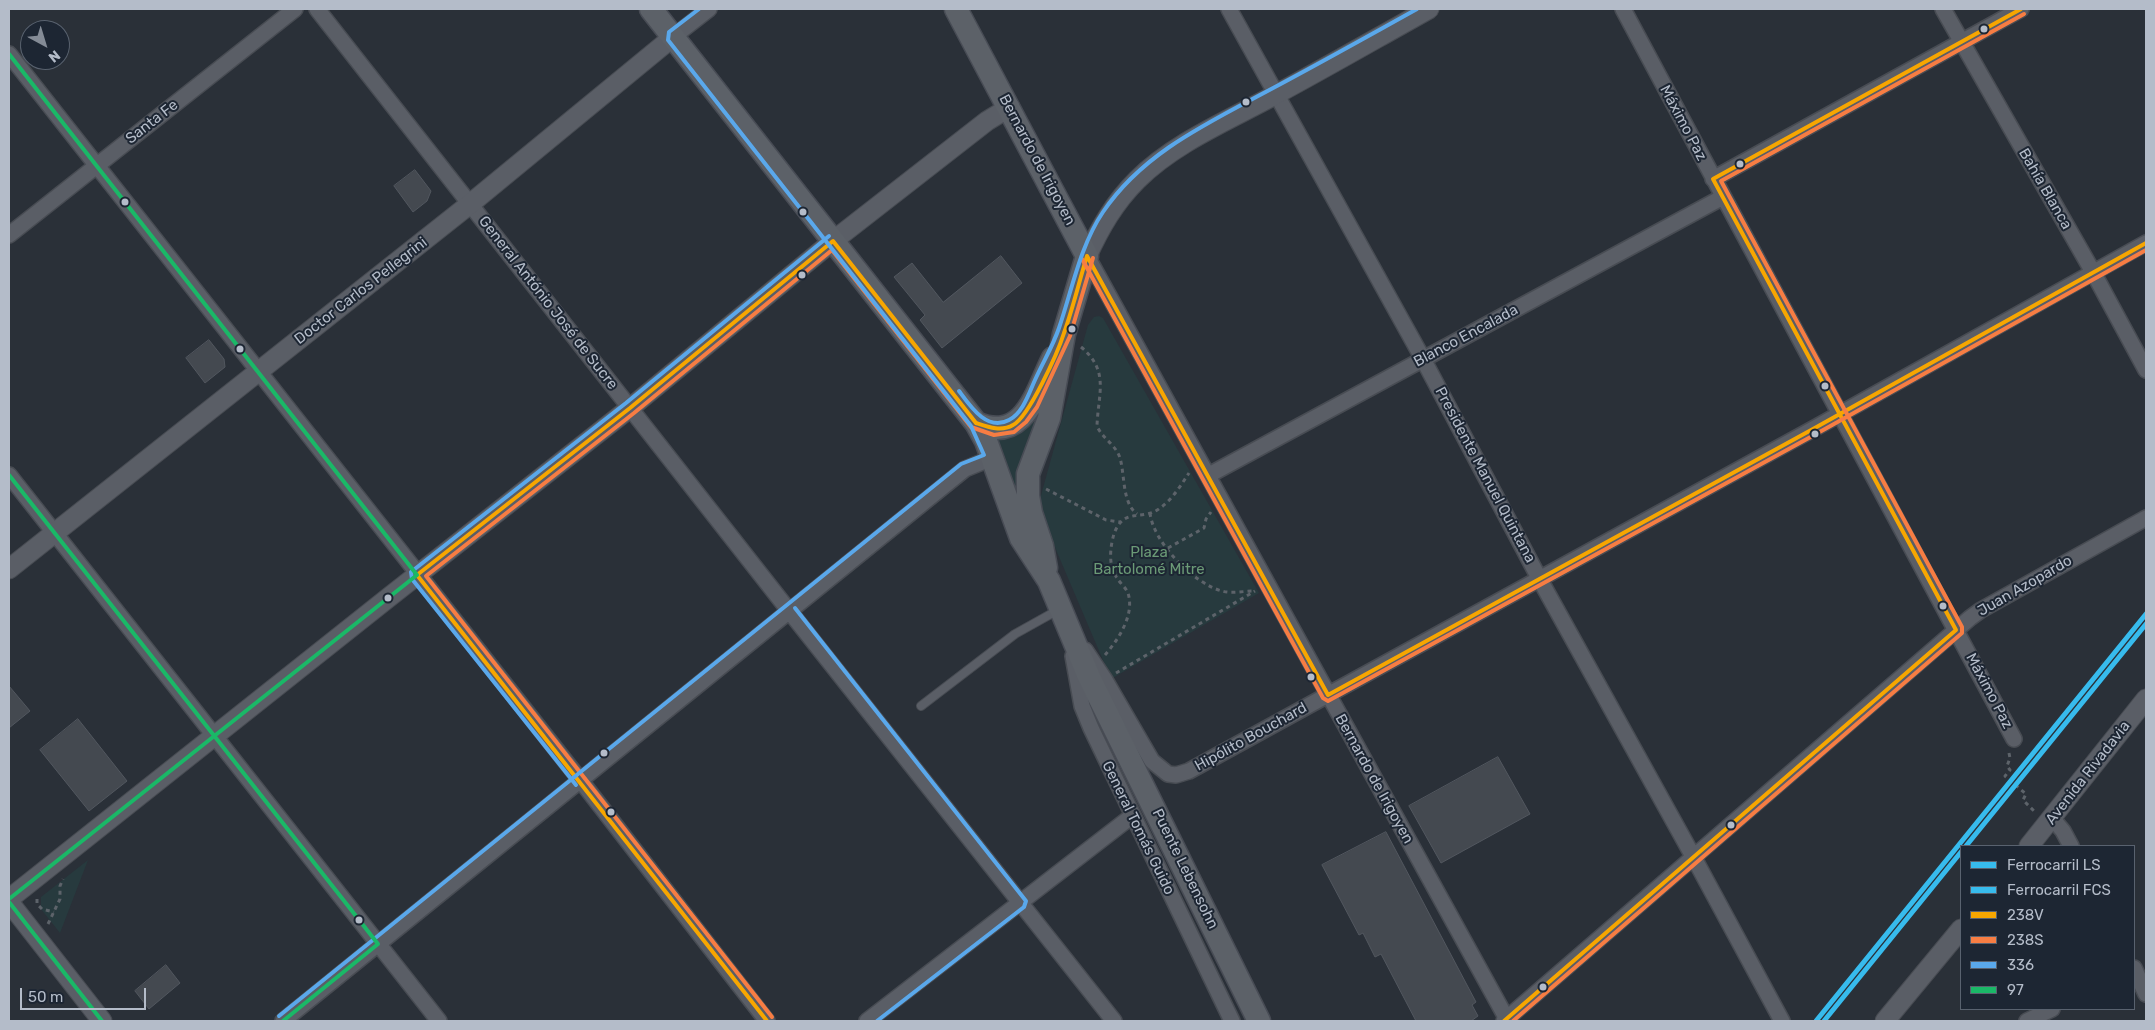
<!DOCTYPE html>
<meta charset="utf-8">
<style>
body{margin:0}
#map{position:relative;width:2155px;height:1030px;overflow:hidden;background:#2a3038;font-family:Rubik,sans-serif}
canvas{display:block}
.frame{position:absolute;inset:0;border:10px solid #b4bcc9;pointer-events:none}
.legend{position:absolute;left:1960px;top:845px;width:175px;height:165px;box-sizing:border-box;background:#1d2633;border:1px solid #59626f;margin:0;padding:6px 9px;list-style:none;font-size:15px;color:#b4bcc9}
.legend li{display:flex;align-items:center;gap:10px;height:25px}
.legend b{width:25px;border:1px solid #59626f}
.north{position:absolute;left:20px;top:20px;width:50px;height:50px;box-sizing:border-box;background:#1d2633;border:1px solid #59626f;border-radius:50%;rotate:141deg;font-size:14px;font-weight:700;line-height:20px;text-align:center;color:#b4bcc9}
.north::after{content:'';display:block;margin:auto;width:18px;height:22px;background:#848b96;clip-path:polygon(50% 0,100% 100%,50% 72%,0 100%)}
.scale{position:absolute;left:20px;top:988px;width:126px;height:22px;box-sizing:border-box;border:2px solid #b4bcc9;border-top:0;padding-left:6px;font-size:15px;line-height:18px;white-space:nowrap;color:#b4bcc9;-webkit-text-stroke:4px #1d2633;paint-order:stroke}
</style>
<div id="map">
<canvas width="2155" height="1030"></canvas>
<div class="frame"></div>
<ul class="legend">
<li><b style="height:6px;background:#37bbed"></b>Ferrocarril LS</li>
<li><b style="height:6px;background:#37bbed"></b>Ferrocarril FCS</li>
<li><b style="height:6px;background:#f7a600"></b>238V</li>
<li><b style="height:6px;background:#f77d43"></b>238S</li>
<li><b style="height:6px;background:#5aa8eb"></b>336</li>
<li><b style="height:6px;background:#1ab867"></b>97</li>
</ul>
<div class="north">N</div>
<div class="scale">50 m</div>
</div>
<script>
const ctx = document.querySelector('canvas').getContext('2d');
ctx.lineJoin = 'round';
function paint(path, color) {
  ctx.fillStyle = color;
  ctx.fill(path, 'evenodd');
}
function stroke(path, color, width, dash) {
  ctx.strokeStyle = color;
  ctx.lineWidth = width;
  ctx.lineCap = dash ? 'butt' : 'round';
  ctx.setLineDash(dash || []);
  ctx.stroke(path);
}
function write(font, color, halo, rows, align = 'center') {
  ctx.font = font + ' Rubik,sans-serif';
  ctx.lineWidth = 4;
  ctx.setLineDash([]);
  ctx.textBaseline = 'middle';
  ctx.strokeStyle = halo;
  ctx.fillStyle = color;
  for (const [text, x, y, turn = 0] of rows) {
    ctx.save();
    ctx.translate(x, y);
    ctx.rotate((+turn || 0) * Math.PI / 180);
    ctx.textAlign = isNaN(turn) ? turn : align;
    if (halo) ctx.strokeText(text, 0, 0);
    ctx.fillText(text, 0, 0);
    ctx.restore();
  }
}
paint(new Path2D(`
 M1099,316L1103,318L1259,593L1111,679L1048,531L1040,499L1088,325L1094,317Z
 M1046,386L1024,516L989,435Z
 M88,860L60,933L41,909V897Z`), '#273a3e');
const building = new Path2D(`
 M415,170L431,191L427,201L413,212L394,186Z
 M1001,256L1022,283L942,348L920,320L925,315L894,277L912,263L943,302Z
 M209,340L224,359L225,367L205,383L186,358Z
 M9,686L30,711L9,728Z
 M78,719L127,781L89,811L40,750Z
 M1498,757L1530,814L1441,863L1409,806Z
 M1386,832L1476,1002L1472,1005L1478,1016L1471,1021H1416L1381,954L1375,957L1363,933L1359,935L1322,865Z
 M166,965L180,983L149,1009L135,991Z`);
paint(building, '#444950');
stroke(building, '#52575f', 1);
const service = new Path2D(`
 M921,706L1015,634L1058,610`);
const minor = new Path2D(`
 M317,9L790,612L1114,1021
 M1229,9L1423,359L1539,578L1694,858L1782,1021
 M1623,9L2014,739
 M1943,9L2093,272L2146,370
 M673,37L709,9
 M9,54L581,781L767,1021
 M1713,179L2021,9
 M9,235L295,9
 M1087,256L1508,1021
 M9,475L439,1021
 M1209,475L1723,197
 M1085,650L1105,680L1152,761L1168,774L1176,775L1189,771L1813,429L2146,243
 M1073,656L1082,706L1091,728L1232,1021
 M2052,818L2063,831L2071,846
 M2134,968L2146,994
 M283,1021L965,469L992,458
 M867,1021L1132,816
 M1504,1021L1970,618L1981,610L2146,518
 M2027,1021L2052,1009`);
const tertiary = new Path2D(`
 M1087,256C1100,228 1114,203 1137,180C1174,143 1227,121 1273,96C1325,68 1377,38 1429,9
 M9,569L470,204L673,37
 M2029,846L2146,699
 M9,899L388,598L630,408L833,241L987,121L1010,107
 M9,902L102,1021
 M1885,1021L1961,929`);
const primary = new Path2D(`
 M651,9L976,423L986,441L1021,538L1049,581L1089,677L1259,1021
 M956,9L1087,256L1064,334L1049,418L1028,474V496L1031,513L1042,546L1046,568
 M976,423C1025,444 1036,392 1053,358`);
stroke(service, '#484c53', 10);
stroke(minor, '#484c53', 18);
stroke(tertiary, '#484c53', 21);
stroke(primary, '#484c55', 25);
stroke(new Path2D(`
 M1081,347C1110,371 1098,394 1097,426C1102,438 1116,445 1120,458C1125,475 1122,503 1137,514
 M1046,489L1106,520L1120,522
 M1150,513C1153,542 1194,584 1222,591C1231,594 1244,591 1253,591
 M1168,548L1204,528L1206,519L1211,512
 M1105,655C1118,640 1135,615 1128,593C1126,588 1120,583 1117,578C1108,566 1110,547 1114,534C1124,506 1143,522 1160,508C1172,500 1181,485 1189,473
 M1116,673L1255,591
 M2009,753L2010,758L2007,766L2010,770L2005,776L2026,794L2023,800L2035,812
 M37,899V904L42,909L54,912
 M48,924L60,899V886L63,879`), '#5d636a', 3, [4, 4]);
stroke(service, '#5a5e66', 8);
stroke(minor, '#5a5e66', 15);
stroke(tertiary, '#5a5e66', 19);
stroke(primary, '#5c6168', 22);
stroke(new Path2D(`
 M1087,256L1328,695L1813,429L2146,243
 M767,1021L417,575L630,408L833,241L976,423C988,427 1001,432 1013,425C1029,417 1058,352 1064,333C1073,308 1079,282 1087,256
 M1504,1021L1956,630L1713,179L2021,9`), '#f7a600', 4);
stroke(new Path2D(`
 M1082,259L1323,698L1328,701L1816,434L2146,250
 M772,1017L426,576L634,413L832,250L971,427L994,435L1014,432L1026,422L1037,407L1070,336L1093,258
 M1513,1021L1962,633V627L1721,181L2024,14`), '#f77d43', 4);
stroke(new Path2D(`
 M959,391C970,406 987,432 1009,420C1023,413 1029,393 1035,380C1043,362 1053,346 1059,328C1072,290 1080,246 1103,212C1144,151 1212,121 1275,87C1322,62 1370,35 1417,9
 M795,608L1026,901L1024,907L877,1021
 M576,785L412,579L411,572L626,403L829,236
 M279,1016L961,464L984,455L971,426L668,40L669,32L699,9`), '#5aa8eb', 4);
stroke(new Path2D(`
 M9,54L417,575L9,899
 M9,475L378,944L283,1021
 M9,902L102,1021`), '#1ab867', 4);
stroke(new Path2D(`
 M1816,1021L2146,614`), '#37bbed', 5);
stroke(new Path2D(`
 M1966,846L2146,624
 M1824,1021L1961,852`), '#37bbed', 5);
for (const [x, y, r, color] of [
 [1984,29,4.5,"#b4bcc9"],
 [1246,102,4.5,"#b4bcc9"],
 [1740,164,4.5,"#b4bcc9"],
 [125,202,4.5,"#b4bcc9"],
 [803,212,4.5,"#b4bcc9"],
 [802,275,4.5,"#b4bcc9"],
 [1072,329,4.5,"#b4bcc9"],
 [240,349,4.5,"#b4bcc9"],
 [1825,386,4.5,"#b4bcc9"],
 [1815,434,4.5,"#b4bcc9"],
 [388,598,4.5,"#b4bcc9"],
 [1943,606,4.5,"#b4bcc9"],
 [1311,677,4.5,"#b4bcc9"],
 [604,753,4.5,"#b4bcc9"],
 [611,812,4.5,"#b4bcc9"],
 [1731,825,4.5,"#b4bcc9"],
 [359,920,4.5,"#b4bcc9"],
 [1543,987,4.5,"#b4bcc9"]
]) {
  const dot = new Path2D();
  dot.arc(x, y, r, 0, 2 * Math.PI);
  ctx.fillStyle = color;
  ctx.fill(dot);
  stroke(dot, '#1d2633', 2);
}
write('15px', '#b4bcc9', '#1d2633', [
 ["Santa Fe",152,122,-38],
 ["Máximo Paz",1683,123,62],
 ["Bernardo de Irigoyen",1037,160,62],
 ["Bahía Blanca",2045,189,60],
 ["Doctor Carlos Pellegrini",361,291,-38],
 ["General António José de Sucre",548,303,52],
 ["Blanco Encalada",1466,336,-28],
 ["Presidente Manuel Quintana",1485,475,62],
 ["Juan Azopardo",2025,586,-30],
 ["Máximo Paz",1989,691,62],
 ["Hipólito Bouchard",1251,737,-29],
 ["Avenida Rivadavia",2088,773,-52],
 ["Bernardo de Irigoyen",1374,779,61],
 ["General Tomás Guido",1138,828,64],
 ["Puente Lebensohn",1185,869,64]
]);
write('15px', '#6b9a76', '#1d2633', [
 ["Plaza",1149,553],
 ["Bartolomé Mitre",1149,570]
]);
</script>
